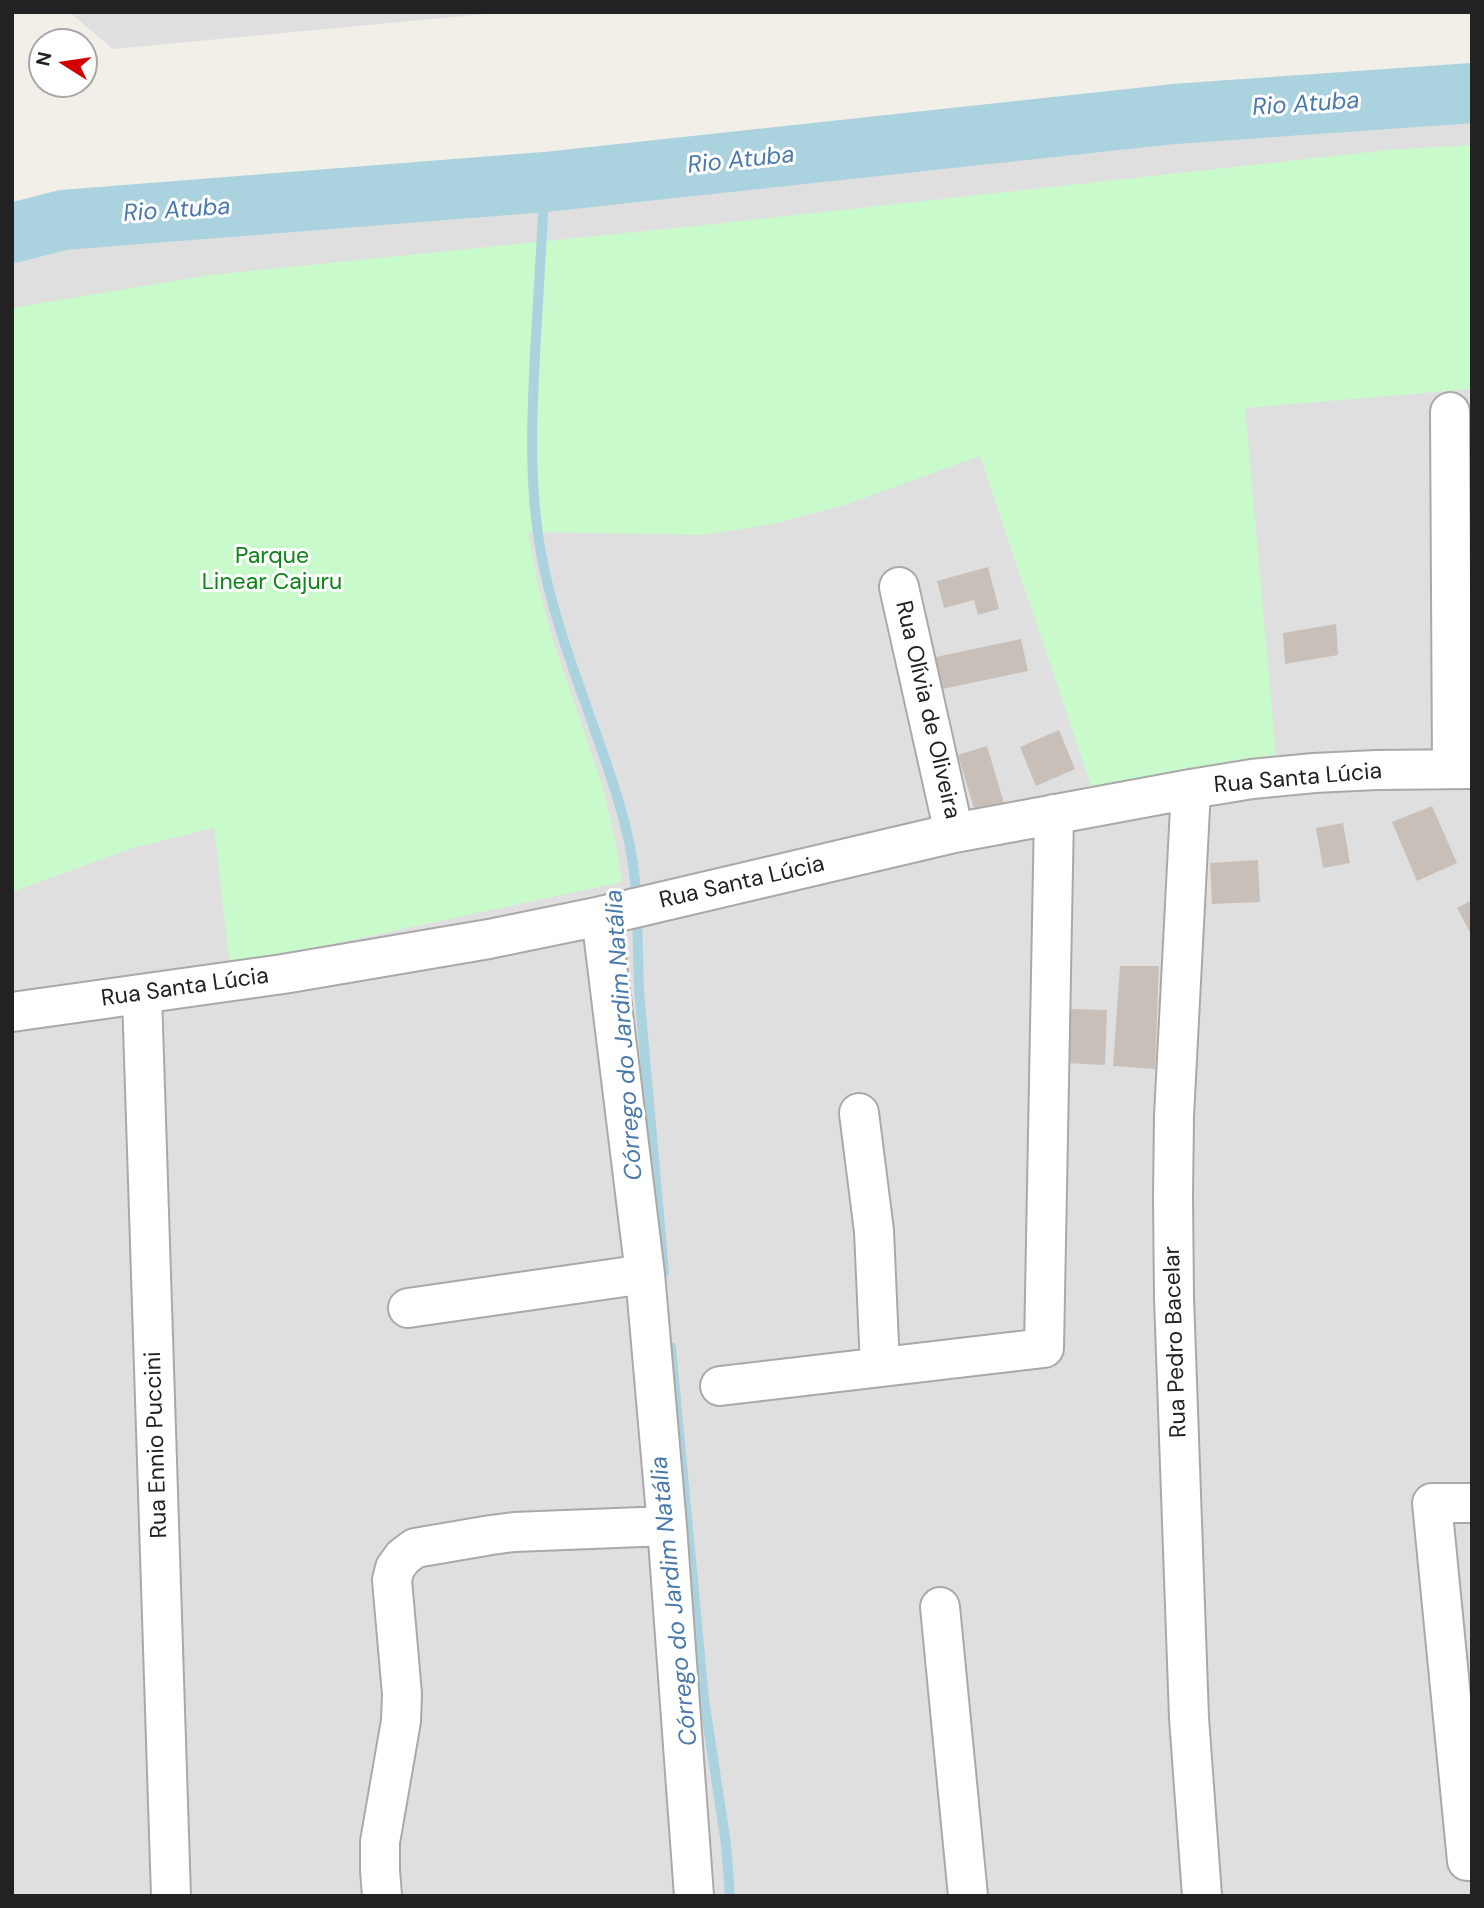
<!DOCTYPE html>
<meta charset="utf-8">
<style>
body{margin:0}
#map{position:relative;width:1484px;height:1908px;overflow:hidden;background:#f2efe9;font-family:"DM Sans",sans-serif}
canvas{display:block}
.frame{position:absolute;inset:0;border:14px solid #222;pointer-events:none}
.north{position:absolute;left:28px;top:28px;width:70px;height:70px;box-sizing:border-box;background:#fff;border:2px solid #a7a7a7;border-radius:50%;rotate:282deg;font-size:19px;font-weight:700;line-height:28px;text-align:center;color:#222}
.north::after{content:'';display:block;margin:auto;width:24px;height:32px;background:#d40000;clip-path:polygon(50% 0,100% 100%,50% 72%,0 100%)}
</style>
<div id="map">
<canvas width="1484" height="1908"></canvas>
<div class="frame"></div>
<div class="north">N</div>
</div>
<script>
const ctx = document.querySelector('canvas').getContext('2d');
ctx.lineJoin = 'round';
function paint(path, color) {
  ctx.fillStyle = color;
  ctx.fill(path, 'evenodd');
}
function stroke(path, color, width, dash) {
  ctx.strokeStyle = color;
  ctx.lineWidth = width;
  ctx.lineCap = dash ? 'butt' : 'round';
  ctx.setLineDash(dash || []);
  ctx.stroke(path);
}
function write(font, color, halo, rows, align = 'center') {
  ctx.font = font + ' "DM Sans",sans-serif';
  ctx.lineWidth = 6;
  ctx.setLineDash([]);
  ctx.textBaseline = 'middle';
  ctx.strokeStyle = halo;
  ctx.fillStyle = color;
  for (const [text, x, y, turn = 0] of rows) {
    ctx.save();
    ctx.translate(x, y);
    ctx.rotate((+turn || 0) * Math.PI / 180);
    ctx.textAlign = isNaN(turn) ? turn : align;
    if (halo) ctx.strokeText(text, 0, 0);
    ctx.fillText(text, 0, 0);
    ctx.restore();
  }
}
paint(new Path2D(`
 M69,12H507L113,49Z
 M1472,121V1896H12V248L523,163L1289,136Z`), '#e0dfdf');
paint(new Path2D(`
 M1472,145V389L1245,408L1276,755L1091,786L980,456L845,505L773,524L702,535L528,532L537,580L551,634L603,788L616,844L622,882L230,966L214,828L133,848L12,892V308L211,275L714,224L1388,150Z`), '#c8facc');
stroke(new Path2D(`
 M545,182C542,234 539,285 536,336C532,408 528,481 541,553C553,619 578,681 600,745C617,794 635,846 636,899
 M637,914L639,990L664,1272
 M671,1347L704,1699L726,1844L730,1896`), '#aad3df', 10);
stroke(new Path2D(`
 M12,233L63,220L545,182L1174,114L1472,93`), '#aad3df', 60);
paint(new Path2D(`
 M988,567L999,609L978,615L974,600L944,608L937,581Z
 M1336,624L1338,655L1285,664L1283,633Z
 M1021,639L1028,671L938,690L931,658Z
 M1059,730L1075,769L1036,786L1020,747Z
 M987,746L1005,807L976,815L958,755Z
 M1432,806L1457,863L1417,881L1392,822Z
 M1343,823L1350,863L1323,868L1316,828Z
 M1258,860L1260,902L1212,904L1210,863Z
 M1472,900V936L1457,908Z
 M1120,966H1159L1155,1069L1113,1066Z
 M1070,1009L1107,1010L1105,1065L1068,1063Z`), '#c7bfb8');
const minor = new Path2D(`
 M1450,412L1452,769
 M899,587L954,833
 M1191,789L1174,1116L1173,1197L1174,1298L1189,1718L1202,1896
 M601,916L645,1274L667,1526L694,1896
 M142,995L171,1896
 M12,1012L283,974L489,939L601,916L954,833L1191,789L1252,779L1314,773L1376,770L1472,769
 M859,1113L874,1231L880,1367
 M408,1308L645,1274
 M720,1386L1044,1348L1054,814
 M1472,1503H1432L1467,1861H1472
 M940,1607L968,1896
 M382,1896L380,1870V1842L401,1721L402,1694L392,1580L395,1568L403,1557L415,1548L491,1535L514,1532L667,1526`);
stroke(minor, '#a9a9a9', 42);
stroke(minor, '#fff', 38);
write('23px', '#0c8416', '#fff', [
 ["Parque",272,557],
 ["Linear Cajuru",272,583]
]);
write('23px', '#222', '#fff', [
 ["Rua Olívia de Oliveira",927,710,77],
 ["Rua Santa Lúcia",1298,779,-5],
 ["Rua Santa Lúcia",742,883,-13],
 ["Rua Santa Lúcia",185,988,-8],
 ["Rua Pedro Bacelar",1176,1342,-92],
 ["Rua Ennio Puccini",157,1445,-92]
]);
write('italic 24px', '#4a7aab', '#fff', [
 ["Rio Atuba",1306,105,-4],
 ["Rio Atuba",741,161,-6],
 ["Rio Atuba",177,211,-4],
 ["Córrego do Jardim Natália",625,1035,-94],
 ["Córrego do Jardim Natália",675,1601,-96]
]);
</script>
